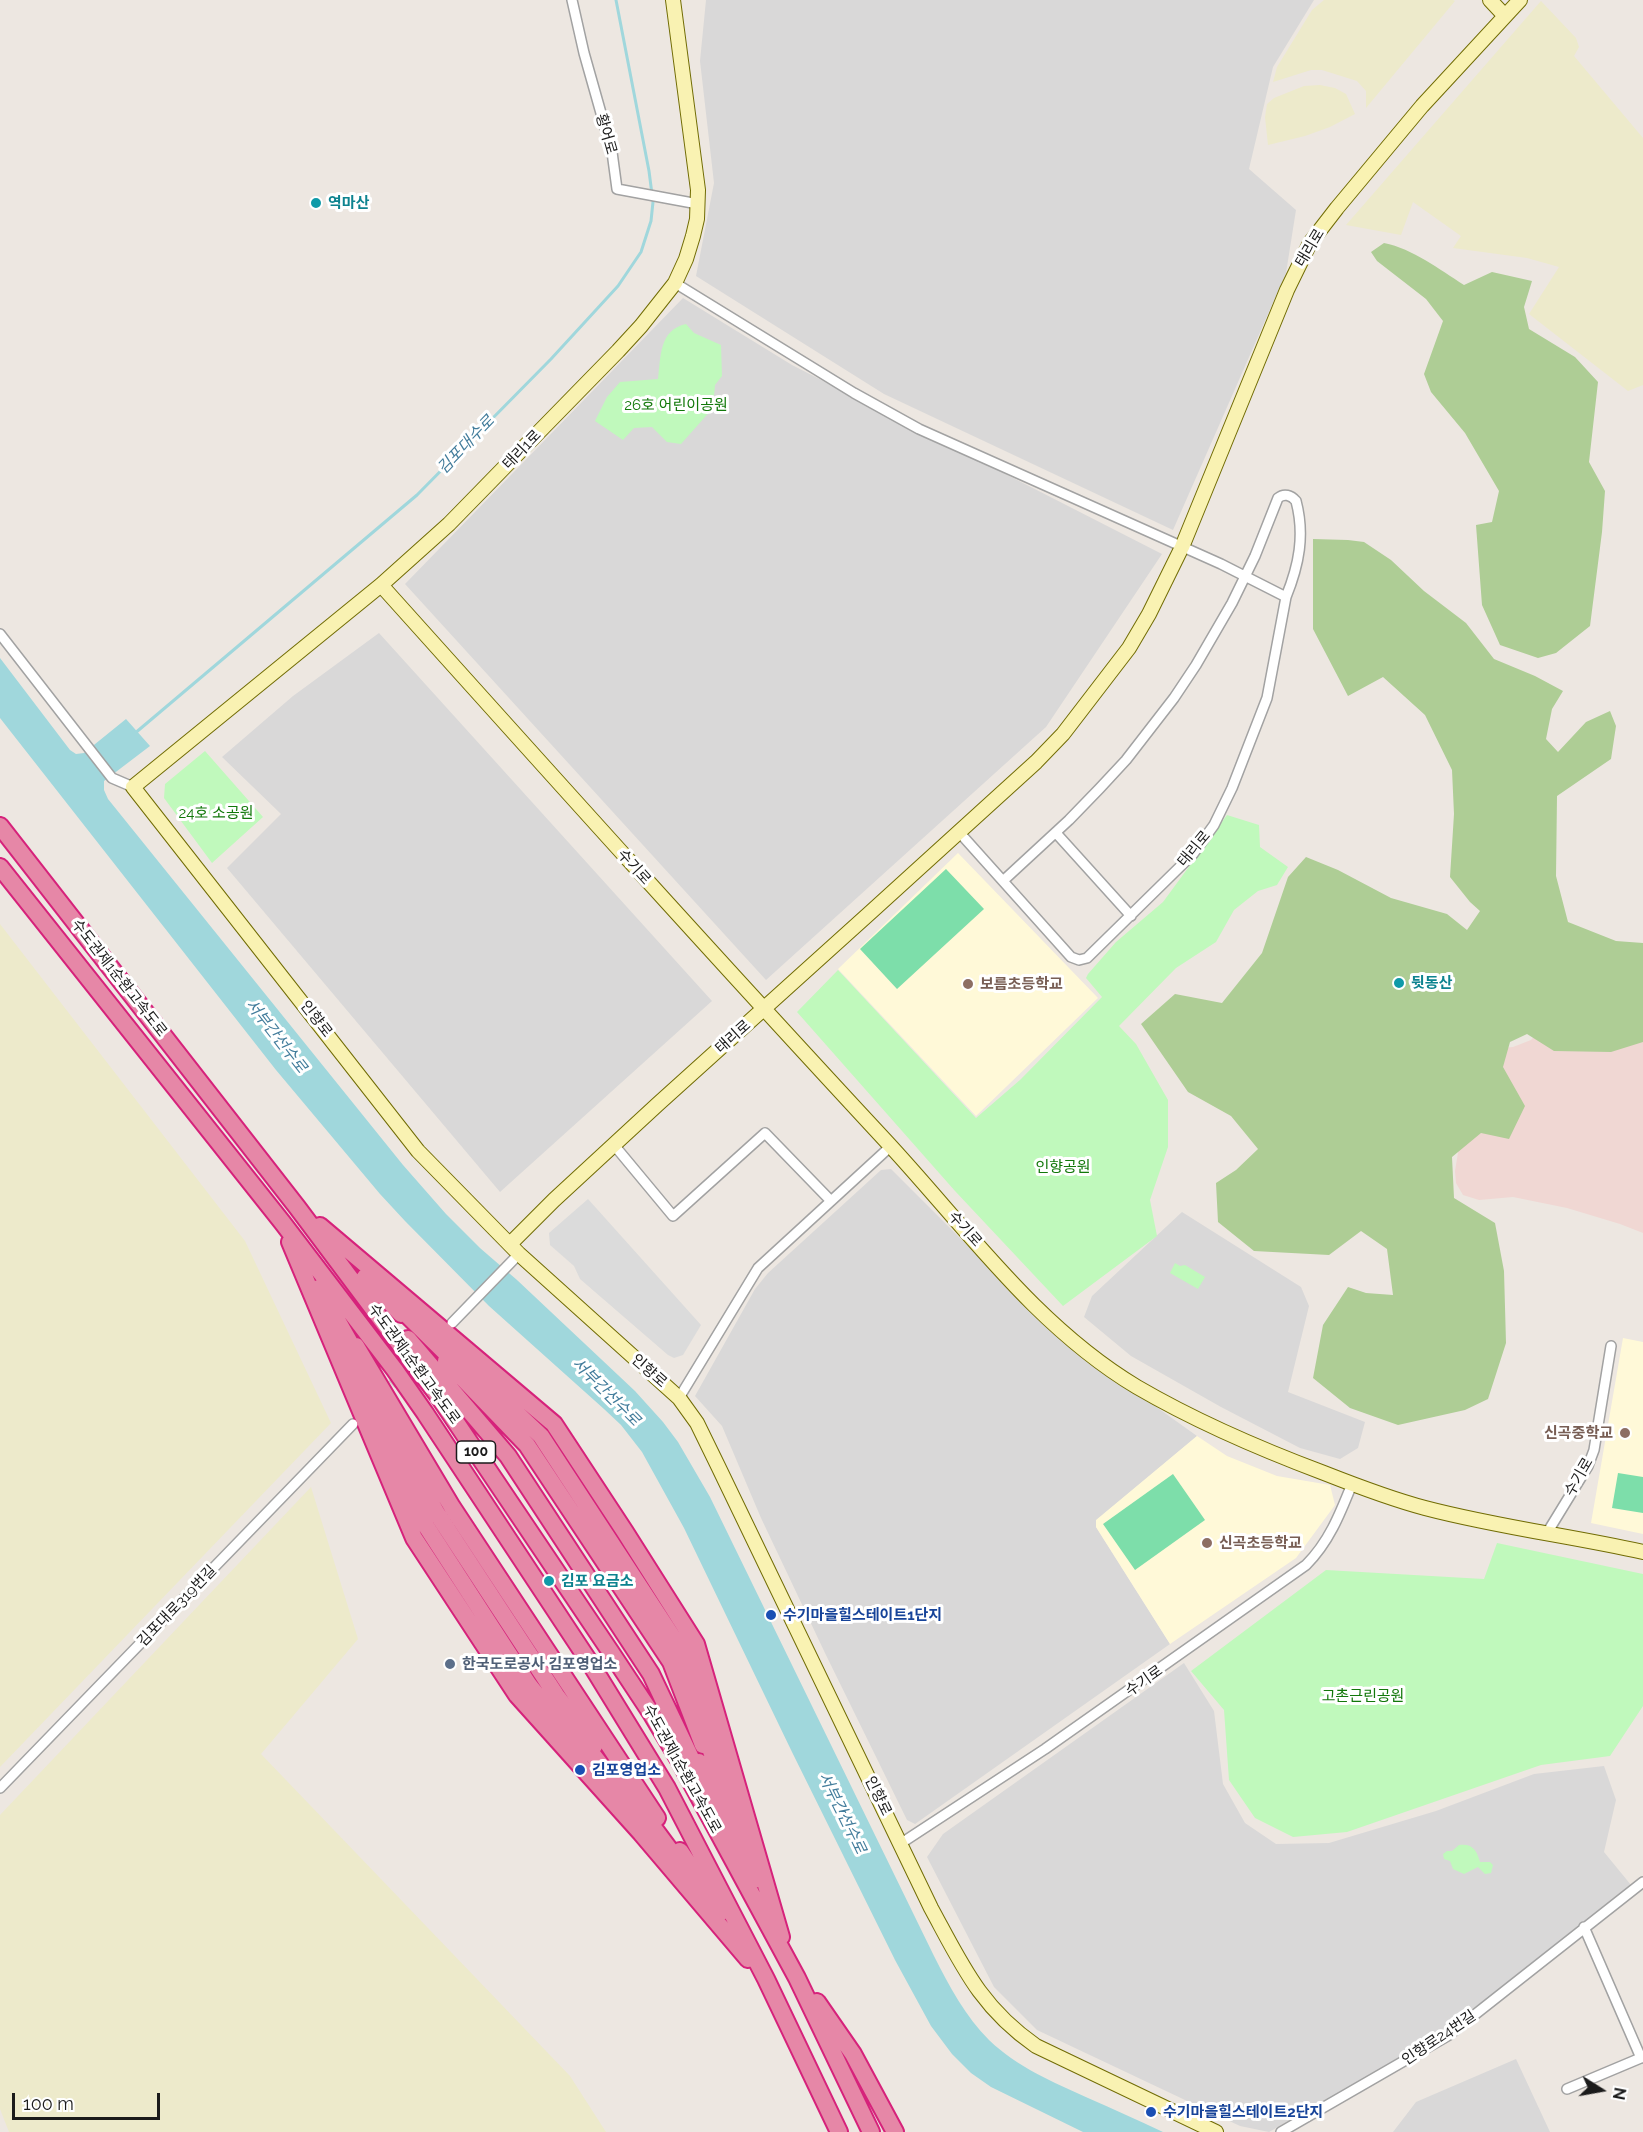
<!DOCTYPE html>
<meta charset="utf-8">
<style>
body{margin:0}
#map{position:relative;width:1643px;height:2132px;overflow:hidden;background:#ede7e1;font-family:Raleway,sans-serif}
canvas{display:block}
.north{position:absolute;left:1571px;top:2060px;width:60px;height:60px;-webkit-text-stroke:4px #fff;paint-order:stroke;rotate:101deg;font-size:16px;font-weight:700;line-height:24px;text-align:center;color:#1b1b1b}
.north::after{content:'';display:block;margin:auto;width:21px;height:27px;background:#1b1b1b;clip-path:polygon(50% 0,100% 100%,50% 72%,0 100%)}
.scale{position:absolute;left:12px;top:2093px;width:148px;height:27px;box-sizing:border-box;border:3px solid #1b1b1b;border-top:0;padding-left:8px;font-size:18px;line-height:21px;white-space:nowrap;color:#1b1b1b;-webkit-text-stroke:4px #fff;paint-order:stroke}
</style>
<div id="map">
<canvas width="1643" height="2132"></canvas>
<div class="north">N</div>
<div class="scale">100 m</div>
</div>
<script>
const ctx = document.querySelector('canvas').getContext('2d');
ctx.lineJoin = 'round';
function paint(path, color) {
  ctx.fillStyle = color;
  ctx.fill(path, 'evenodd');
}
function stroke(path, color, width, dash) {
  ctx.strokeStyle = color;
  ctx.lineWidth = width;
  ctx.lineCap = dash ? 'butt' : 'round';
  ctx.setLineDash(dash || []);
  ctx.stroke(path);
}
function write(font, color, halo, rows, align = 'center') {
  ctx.font = font + ' Raleway,"Noto Sans KR",sans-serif';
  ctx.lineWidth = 6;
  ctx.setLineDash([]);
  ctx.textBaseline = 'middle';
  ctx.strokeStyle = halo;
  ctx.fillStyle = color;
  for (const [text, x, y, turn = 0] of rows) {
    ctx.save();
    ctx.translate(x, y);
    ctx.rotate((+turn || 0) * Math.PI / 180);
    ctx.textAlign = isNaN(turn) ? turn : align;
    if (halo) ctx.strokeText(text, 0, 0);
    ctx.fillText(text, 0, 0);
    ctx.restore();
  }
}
paint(new Path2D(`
 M706,0H1314L1273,67L1249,169L1296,210L1286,273L1173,530L884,394L696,276L714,183L700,61Z
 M683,298L792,365L1162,554L1046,727L766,980L405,584Z
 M379,633L712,1001L500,1192L227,868L281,814L222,757L293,696Z
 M891,1169L1029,1307L1088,1362L1141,1396L1197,1436L1096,1521V1527L1170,1644L915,1824L907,1820L825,1653L761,1518L722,1426L695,1396L755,1289L768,1273L881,1170Z
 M1182,1212L1301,1287L1309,1306L1288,1392L1365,1422L1358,1448L1340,1459L1300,1448L1221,1407L1131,1356L1084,1317L1092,1296Z
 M1184,1663L1214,1711L1223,1784L1245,1823L1276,1844L1329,1843L1436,1811L1534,1774L1604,1766L1616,1800L1604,1852L1631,1885L1515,1978L1415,2050L1269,2132L1240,2126L1037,2030L994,1987L927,1857L943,1834Z
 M1516,2059L1550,2132H1393L1416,2102Z`), '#d9d8d8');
paint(new Path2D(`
 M958,853L1098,998L976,1116L838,969Z
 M1623,1338L1643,1342V1534L1591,1523Z
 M1197,1436L1227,1456L1277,1476L1330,1485L1335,1505L1296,1558L1170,1644L1096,1527V1520Z`), '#fff9d8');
paint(new Path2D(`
 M1643,964V1233L1620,1224L1567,1208L1513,1197L1479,1200L1463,1195L1456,1183L1455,1171L1461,1134L1480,1050L1513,1047L1531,1040L1543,1027Z`), '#f0d7d3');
paint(new Path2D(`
 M1324,0H1453L1455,1L1366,108V91L1357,81L1322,70H1311L1273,82L1277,67L1312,10Z
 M1541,1L1576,38L1579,47L1574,56L1643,138V385L1628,391L1529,314L1559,267L1527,258L1453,248L1461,236L1413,202L1401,235L1346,225Z
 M1320,85L1335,88L1346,94L1355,114L1330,127L1305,136L1268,145L1265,117L1267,104L1274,98L1304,86Z
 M0,924L245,1241L331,1423L0,1767Z
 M311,1487L358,1639L261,1754L570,2076L606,2132H9L0,2109V1815Z`), '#edeacb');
paint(new Path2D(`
 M1384,243C1413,249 1439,269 1464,285L1492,272L1532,281L1524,307L1529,329L1575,357L1598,382L1589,462L1605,491L1602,532L1590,626L1556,653L1538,658L1500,645L1482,605L1476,525L1492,522L1499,491L1465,433L1431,392L1424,374L1443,321L1426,299L1377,261L1371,252Z
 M1313,539L1348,540L1364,542L1391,560L1424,591L1466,623L1494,659L1535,676L1563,691L1552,709L1546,739L1558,752L1586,722L1610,711L1616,726L1611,759L1557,796L1556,876L1568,922L1616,941L1643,943V1042L1611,1052L1554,1051L1527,1034L1510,1042L1503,1067L1525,1106L1509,1139L1481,1133L1452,1157L1454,1198L1495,1223L1504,1271L1506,1343L1488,1399L1465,1410L1398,1425L1350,1408L1313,1378L1323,1325L1348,1287L1366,1293L1393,1295L1387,1249L1361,1231L1329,1255L1254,1251L1218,1222L1216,1183L1236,1170L1258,1149L1231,1116L1188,1092L1141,1024L1175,994L1222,1003L1262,953L1288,877L1306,857L1338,870L1391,898L1447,914L1467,930L1480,911L1470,902L1450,877L1454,814L1452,770L1425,715L1383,677L1348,696L1313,629Z`), '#aecd95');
paint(new Path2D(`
 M686,324L694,333L721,345L722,376L715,385L713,408L681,444L667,442L652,427L634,428L623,440L595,421L607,397L620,382L658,379C661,356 659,330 686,324Z
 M205,751L263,817L212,863L164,798L165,784Z
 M1227,815L1259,825L1260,847L1288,867L1277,885L1258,891L1234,910L1216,942L1176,968L1119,1026L1136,1044L1168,1100V1147L1150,1200L1157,1236L1063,1306L955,1191L797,1012L838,970L976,1118L1020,1080L1102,997L1086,978L1088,974L1116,942L1163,902Z
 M1175,1263L1180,1266L1185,1265L1205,1277L1198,1289L1170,1273Z
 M1497,1543L1643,1574V1706L1610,1756L1541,1765L1347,1832L1293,1837L1255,1818L1229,1780L1224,1710L1191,1671L1326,1570L1484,1579Z
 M1459,1845C1473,1843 1477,1851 1480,1862H1490L1493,1865L1491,1873L1485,1874L1478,1867L1464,1874L1453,1869L1450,1861L1444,1859L1443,1854L1447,1851H1452Z`), '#c0f9bc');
paint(new Path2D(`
 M946,869L984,909L897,989L860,949Z
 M1618,1473L1643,1477V1513L1612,1508Z
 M1173,1474L1205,1520L1135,1570L1103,1524Z`), '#7ddeaa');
paint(new Path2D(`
 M588,1199L701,1325L683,1355L674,1358L668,1355L580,1279L574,1266L550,1245L549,1233Z`), '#dbdbdb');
paint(new Path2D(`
 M0,658L70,750L76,754L84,753L126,719L150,746L104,781V790L108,799L403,1165L446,1214L480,1248L517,1280L635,1391L663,1422L678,1442L710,1497L934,1956C949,1986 966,2017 989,2040C1017,2067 1053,2082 1088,2098C1113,2109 1138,2120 1163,2132H1083L991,2087L971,2073L952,2054L931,2026L895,1960L792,1752L684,1528L642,1452L621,1425L604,1409L489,1306L405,1221L380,1194L276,1070L0,718Z`), '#a0d7dc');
stroke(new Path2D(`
 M134,734L417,495L551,359L618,286L641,252L651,221L653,202L649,171L616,0`), '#a0d7dc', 3);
stroke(new Path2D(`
 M382,1394L415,1361`), '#cec8c3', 9, [9, 4.5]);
const street = new Path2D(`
 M572,0L584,53L612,152L617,189L698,204
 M675,283L854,393L919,429L1221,564L1286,597L1267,698L1232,788L1214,825L1193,854L1087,958L1079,960L1071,957L959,832
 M0,634L112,778L133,787
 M1056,833L1131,916
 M1004,880L1069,820L1100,788L1126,760L1174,698L1196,665L1232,603L1255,556L1278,498C1284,493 1291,495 1296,501C1305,535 1299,565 1286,597
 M614,1145L673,1216L765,1133L831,1201
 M452,1323L519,1254
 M679,1398L758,1268L891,1146
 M1547,1533L1588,1466L1594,1450L1611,1346
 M0,1788L353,1424
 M900,1844L1045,1749L1306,1565C1329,1542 1340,1514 1352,1484
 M1584,1927L1641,2058
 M1567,2089L1643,2057
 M1281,2132L1449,2035L1643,1882`);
const secondary = new Path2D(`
 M673,0L698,190L697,219L693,236L686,259L675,283L641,326L618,351L449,524L381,585L133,787L418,1151L519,1254L679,1398L697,1423L718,1466L931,1908C962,1965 980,2007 1036,2046L1216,2132
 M1490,0L1504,15
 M381,585C548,771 715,957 885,1140C965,1226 1035,1326 1137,1387C1197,1422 1260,1449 1324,1473C1357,1486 1391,1499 1425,1508C1497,1527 1571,1536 1643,1552
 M510,1244L554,1200L658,1104L872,911L1036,762L1063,734L1129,648L1149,614L1182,547L1287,290L1310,243L1337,208L1422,106L1520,0`);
const highway = new Path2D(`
 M0,826L297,1207L437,1394L610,1651L651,1713L679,1760L797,1978L871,2132
 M0,867L282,1222L395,1370L425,1413L592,1666L667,1788L766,1979L839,2132
 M320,1226L554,1424L625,1532L696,1644L781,1937
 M290,1242L414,1538L517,1695L641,1833L748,1959
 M365,1277L401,1314
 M319,1288L358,1357
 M397,1305L458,1365
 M408,1339L508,1456L651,1674L699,1775
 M356,1346L452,1507L657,1818
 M346,1349L387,1430
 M452,1352L541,1436L683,1653L715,1747
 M446,1361L527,1445L671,1662L703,1745
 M377,1423L426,1526L529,1685L584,1754
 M389,1424L436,1512L556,1695L594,1746
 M707,1740L739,1828
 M582,1741L645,1822
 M699,1762L729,1829
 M641,1811L681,1865
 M728,1818L754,1880
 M680,1851L721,1912
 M817,2002L853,2054L895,2132`);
stroke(street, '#a2a2a2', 12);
stroke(secondary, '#716c04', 16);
stroke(highway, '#d6227b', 20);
stroke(street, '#fff', 9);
stroke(secondary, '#f9f2b2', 14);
stroke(highway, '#e687a7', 16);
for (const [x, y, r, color] of [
 [316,203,6,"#0f9aa8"],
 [1399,983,6,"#0f9aa8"],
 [968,984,6,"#8d6e63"],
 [1625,1433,6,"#8d6e63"],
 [1207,1543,6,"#8d6e63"],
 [549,1581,6,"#0f9aa8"],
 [771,1615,6,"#1a4fb4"],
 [450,1664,6,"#5c6f8a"],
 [580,1770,6,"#1a4fb4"],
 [1151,2112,6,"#1a4fb4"]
]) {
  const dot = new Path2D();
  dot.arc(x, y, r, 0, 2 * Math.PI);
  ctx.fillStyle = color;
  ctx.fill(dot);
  stroke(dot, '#fff', 2);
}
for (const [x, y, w] of [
 [476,1452,39]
]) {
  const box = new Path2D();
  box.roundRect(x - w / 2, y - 11, w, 22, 4.5);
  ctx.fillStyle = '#fff';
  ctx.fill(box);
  stroke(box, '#1b1b1b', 1.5);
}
write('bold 14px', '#1b1b1b', null, [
 ["100",476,1452]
]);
write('15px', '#1b1b1b', '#fff', [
 ["황어로",606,134,74],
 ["태리로",1310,248,-59],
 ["태리1로",522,450,-46],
 ["태리로",1194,849,-50],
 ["수기로",634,867,48],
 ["수도권제1순환고속도로",119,978,52],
 ["인향로",316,1019,52],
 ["태리로",733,1037,-42],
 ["수기로",965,1229,48],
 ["수도권제1순환고속도로",414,1364,54],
 ["인향로",649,1371,41],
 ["수기로",1579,1477,-60],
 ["김포대로319번길",177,1606,-46],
 ["수기로",1144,1681,-35],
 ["수도권제1순환고속도로",682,1769,61],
 ["인향로",878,1796,64],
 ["인향로24번길",1439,2038,-34]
]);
write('bold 15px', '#0d838f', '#fff', [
 ["역마산",328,203],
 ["뒷동산",1411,983],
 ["김포 요금소",561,1581]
], 'left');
write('15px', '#12780a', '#fff', [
 ["26호 어린이공원",676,405],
 ["24호 소공원",216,813],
 ["인향공원",1063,1167],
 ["고촌근린공원",1363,1696]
]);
write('bold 15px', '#785e54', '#fff', [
 ["보름초등학교",980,984],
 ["신곡중학교",1613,1433,"right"],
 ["신곡초등학교",1219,1543]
], 'left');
write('bold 15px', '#164399', '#fff', [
 ["수기마을힐스테이트1단지",783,1615],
 ["김포영업소",592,1770],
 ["수기마을힐스테이트2단지",1163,2112]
], 'left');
write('bold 15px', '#4e5e75', '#fff', [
 ["한국도로공사 김포영업소",462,1664]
], 'left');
write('italic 16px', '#427c9b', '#fff', [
 ["김포대수로",466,445,-46],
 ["서부간선수로",276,1036,52],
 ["서부간선수로",606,1392,45],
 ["서부간선수로",842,1813,64]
]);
</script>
